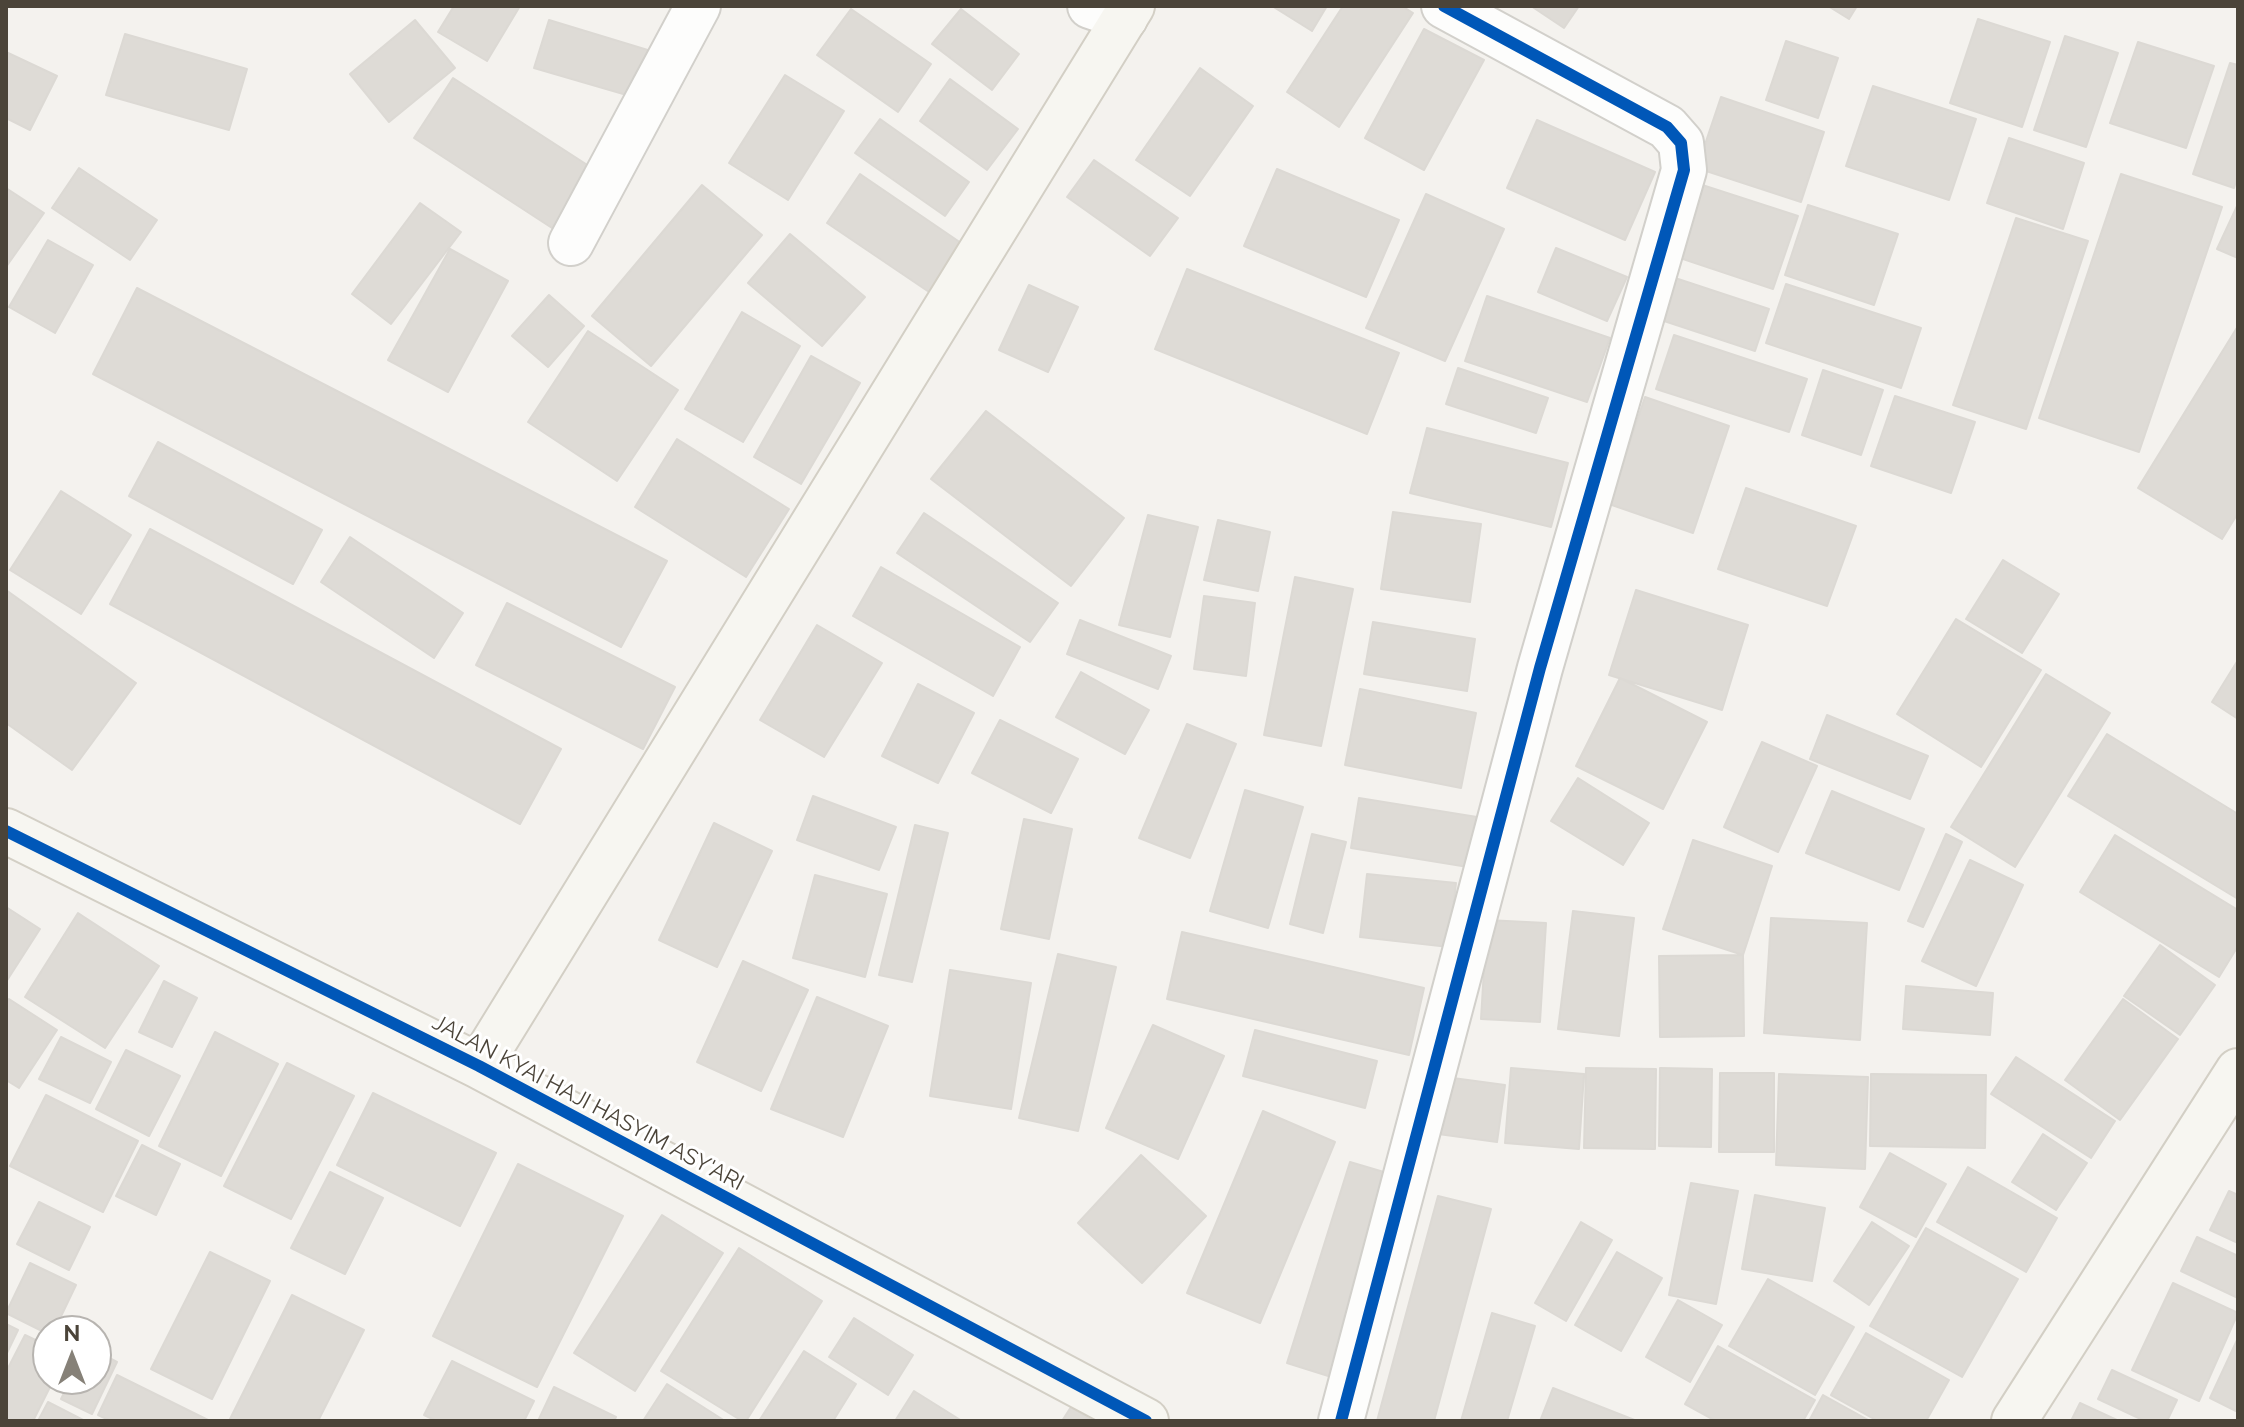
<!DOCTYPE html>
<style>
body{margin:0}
#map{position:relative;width:2244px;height:1427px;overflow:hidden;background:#f4f2ee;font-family:Raleway,sans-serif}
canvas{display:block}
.frame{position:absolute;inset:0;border:8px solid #4b4439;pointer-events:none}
.north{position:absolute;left:32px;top:1315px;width:80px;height:80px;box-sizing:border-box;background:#fff;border:2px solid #b7b4b0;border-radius:50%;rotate:0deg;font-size:22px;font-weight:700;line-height:32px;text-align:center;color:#4b4439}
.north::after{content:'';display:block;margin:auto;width:28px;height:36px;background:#868178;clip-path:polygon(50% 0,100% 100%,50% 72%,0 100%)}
</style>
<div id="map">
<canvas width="2244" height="1427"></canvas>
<div class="frame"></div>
<div class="north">N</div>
</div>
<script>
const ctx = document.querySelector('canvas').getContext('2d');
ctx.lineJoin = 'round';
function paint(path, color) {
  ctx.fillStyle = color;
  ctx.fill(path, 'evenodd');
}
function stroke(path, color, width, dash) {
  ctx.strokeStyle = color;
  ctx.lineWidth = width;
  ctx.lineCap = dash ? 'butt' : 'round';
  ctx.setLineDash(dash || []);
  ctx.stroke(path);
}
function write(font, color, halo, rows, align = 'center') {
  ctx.font = font + ' Raleway,sans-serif';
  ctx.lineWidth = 6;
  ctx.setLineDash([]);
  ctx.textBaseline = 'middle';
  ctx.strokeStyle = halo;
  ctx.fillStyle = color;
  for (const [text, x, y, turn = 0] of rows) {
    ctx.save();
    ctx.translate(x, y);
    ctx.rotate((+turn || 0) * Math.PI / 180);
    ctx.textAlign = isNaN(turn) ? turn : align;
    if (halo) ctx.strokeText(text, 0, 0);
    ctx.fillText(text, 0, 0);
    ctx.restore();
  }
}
const building = new Path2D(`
 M454,6H520L487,61L438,32Z
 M1272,6H1327L1312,31Z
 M1343,6H1402L1413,13L1339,127L1287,92Z
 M1531,6H1579L1564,28Z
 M1828,6H1857L1849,19Z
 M851,9L931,64L898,112L817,55Z
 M961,9L1019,54L992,90L932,44Z
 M1978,19L2050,42L2022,127L1950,103Z
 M415,20L455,68L389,122L350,74Z
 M549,20L651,51L637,98L534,68Z
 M1424,29L1484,60L1424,170L1365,138Z
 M125,34L247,69L229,130L106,95Z
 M2065,36L2118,53L2086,147L2034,130Z
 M1786,41L1838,58L1818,118L1766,100Z
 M2138,42L2214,66L2186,148L2110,123Z
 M6,52L57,76L30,130L6,118Z
 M2230,63L2238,65V175L2234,188L2193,174Z
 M1200,68L1253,106L1190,196L1136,160Z
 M785,75L844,111L788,200L729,163Z
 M453,78L592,168L552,228L414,138Z
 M950,79L1018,129L987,170L920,121Z
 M1873,86L1976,119L1949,200L1846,166Z
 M1721,97L1824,132L1801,202L1697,168Z
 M880,119L969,182L945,216L855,153Z
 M1537,120L1655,172L1625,240L1507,188Z
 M2009,138L2084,163L2063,229L1987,203Z
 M1094,160L1178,218L1150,256L1067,197Z
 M79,168L157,220L130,260L52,208Z
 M1277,169L1399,220L1366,297L1244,246Z
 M860,174L964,245L932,294L827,223Z
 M2121,174L2222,207L2139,452L2039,418Z
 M1693,182L1798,216L1773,289L1668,254Z
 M702,185L762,235L651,366L592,316Z
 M6,188L44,213L6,267Z
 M1426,194L1504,229L1445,361L1366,328Z
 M420,203L461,232L391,324L352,294Z
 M2238,204V258L2217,249Z
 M1808,205L1898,234L1874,305L1785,275Z
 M2016,218L2088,241L2026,429L1953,405Z
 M790,234L865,297L822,346L748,283Z
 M48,240L93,265L55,333L9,307Z
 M1556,248L1627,277L1607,321L1538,292Z
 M450,249L508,281L448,392L388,360Z
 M1187,269L1399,353L1367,434L1155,349Z
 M1669,276L1769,309L1755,351L1655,318Z
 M1786,284L1921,328L1901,388L1766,343Z
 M1029,285L1078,307L1048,372L999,350Z
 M137,288L667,561L621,647L93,374Z
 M549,295L584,326L548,367L512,336Z
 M1487,296L1610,338L1587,402L1465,361Z
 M742,312L800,346L743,442L685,409Z
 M2238,326V513L2222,539L2138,488Z
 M588,331L678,390L617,481L528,422Z
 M1674,335L1807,379L1789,432L1656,389Z
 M811,356L860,383L801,484L754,457Z
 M1458,368L1548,398L1536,433L1446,404Z
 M1823,370L1883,390L1861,455L1802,435Z
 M1895,396L1975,422L1951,493L1871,466Z
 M1645,397L1729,426L1693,533L1609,504Z
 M986,411L1124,518L1071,586L931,479Z
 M1427,428L1568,463L1551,527L1410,493Z
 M677,439L789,509L746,577L635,507Z
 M158,442L322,530L293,584L129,496Z
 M1746,488L1856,526L1827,606L1718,569Z
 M61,491L131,535L81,614L10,570Z
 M1393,512L1481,524L1470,602L1381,589Z
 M924,513L1058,603L1030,642L897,553Z
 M1148,515L1198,527L1170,637L1119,625Z
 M1218,520L1270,532L1258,591L1204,580Z
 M150,529L561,749L520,824L110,604Z
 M350,537L463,613L434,658L321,582Z
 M2003,560L2059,594L2022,653L1966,619Z
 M881,567L1020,647L993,696L853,616Z
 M1295,577L1353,589L1321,746L1264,735Z
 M6,590L136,683L72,770L6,723Z
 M1636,590L1748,625L1722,710L1609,675Z
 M1204,596L1255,603L1246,676L1194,669Z
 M507,603L675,687L643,749L476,665Z
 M1956,619L2041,670L1981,767L1897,714Z
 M1080,620L1171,656L1158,689L1067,654Z
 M1373,622L1475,639L1467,691L1364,674Z
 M817,625L882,663L824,757L760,720Z
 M2238,660V719L2212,702Z
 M1081,672L1149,710L1125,754L1056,717Z
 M2046,674L2110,713L2015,867L1951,827Z
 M1620,678L1707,722L1663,809L1576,766Z
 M918,684L974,713L938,783L882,756Z
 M1360,689L1476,713L1461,788L1345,765Z
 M1827,715L1928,756L1910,799L1810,759Z
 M1000,720L1078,759L1051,813L972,773Z
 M1187,724L1236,744L1190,858L1139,838Z
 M2107,734L2238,814V899L2068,796Z
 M1762,742L1817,766L1778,852L1724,827Z
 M1578,778L1649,823L1623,865L1551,821Z
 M1245,790L1303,807L1268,928L1210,911Z
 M1832,791L1924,829L1899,890L1806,853Z
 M813,796L896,827L879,870L797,840Z
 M1359,798L1477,817L1468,867L1351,848Z
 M1024,819L1072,829L1049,939L1001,929Z
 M714,823L772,851L717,967L659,940Z
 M915,825L948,833L912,982L879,975Z
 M1312,834L1346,842L1323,933L1290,924Z
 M1946,834L1962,842L1923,927L1908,921Z
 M2115,835L2238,910V946L2219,977L2080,892Z
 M1693,840L1772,866L1743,955L1663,929Z
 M1970,860L2023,885L1976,986L1922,961Z
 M1367,874L1456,883L1449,947L1360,937Z
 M815,875L887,894L865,977L793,958Z
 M6,907L40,929L6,982Z
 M1573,911L1634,918L1619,1036L1558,1029Z
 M78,913L159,966L105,1048L25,997Z
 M1771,918L1867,923L1860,1040L1764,1033Z
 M1487,920L1546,923L1540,1022L1481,1019Z
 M1182,932L1424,988L1409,1055L1167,999Z
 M2160,945L2215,985L2180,1035L2124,996Z
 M1058,954L1116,967L1078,1131L1019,1118Z
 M1743,955L1744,1036L1660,1037L1659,956Z
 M743,961L808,990L761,1091L697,1062Z
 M950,970L1031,983L1011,1109L930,1096Z
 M164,981L197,998L172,1047L139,1032Z
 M1906,986L1993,993L1990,1035L1903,1029Z
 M817,997L888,1026L843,1137L771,1109Z
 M9,999L57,1030L19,1088L6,1080V1004Z
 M2123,999L2178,1039L2120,1120L2065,1080Z
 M1153,1025L1224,1056L1178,1159L1106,1128Z
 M1255,1030L1377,1061L1365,1108L1243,1076Z
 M215,1032L278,1064L221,1176L159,1146Z
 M61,1037L111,1062L90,1103L39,1079Z
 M126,1050L180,1076L149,1136L96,1109Z
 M2016,1057L2115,1121L2091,1158L1991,1094Z
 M287,1063L354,1096L291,1219L224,1186Z
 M1511,1068L1584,1074L1579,1149L1505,1143Z
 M1586,1068L1656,1069L1655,1149L1584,1148Z
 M1660,1068L1712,1069L1711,1147L1659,1146Z
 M1720,1073H1774V1152H1719Z
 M1779,1074L1868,1077L1865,1169L1776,1165Z
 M1871,1074L1986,1075L1985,1148L1870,1146Z
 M1438,1076L1505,1085L1497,1142L1431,1133Z
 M373,1093L496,1153L460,1226L337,1165Z
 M46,1095L138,1141L103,1212L10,1166Z
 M1263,1111L1335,1142L1260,1323L1187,1293Z
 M2043,1134L2087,1163L2056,1210L2012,1182Z
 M142,1145L180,1164L156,1215L116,1196Z
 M1890,1153L1946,1184L1916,1237L1860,1207Z
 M1141,1155L1206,1216L1142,1283L1078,1223Z
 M1350,1162L1404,1178L1341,1380L1287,1363Z
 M518,1164L623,1216L537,1387L433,1336Z
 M1968,1167L2057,1218L2026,1272L1937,1222Z
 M330,1172L383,1198L345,1274L291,1248Z
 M1691,1183L1738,1191L1716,1304L1669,1295Z
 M2229,1191L2238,1195V1243L2210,1230Z
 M1755,1195L1825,1208L1812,1281L1742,1269Z
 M1438,1196L1491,1209L1434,1421H1377Z
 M39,1202L90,1227L69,1270L17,1244Z
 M662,1215L723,1253L635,1391L574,1353Z
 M1581,1222L1612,1240L1566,1321L1535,1303Z
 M1872,1222L1909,1246L1869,1305L1834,1281Z
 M1926,1228L2018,1279L1962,1377L1870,1326Z
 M2197,1237L2238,1256V1298L2181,1271Z
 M739,1248L822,1301L746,1421H742L661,1371Z
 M210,1252L270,1281L212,1399L151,1369Z
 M1617,1252L1662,1278L1621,1351L1575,1325Z
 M30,1263L76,1285L54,1331H48V1334L6,1313Z
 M1768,1279L1854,1327L1815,1395L1729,1346Z
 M2173,1283L2238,1313L2199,1401L2132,1370Z
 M292,1295L364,1330L318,1421H229Z
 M1678,1300L1722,1325L1690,1382L1646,1357Z
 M1492,1313L1535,1326L1507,1421H1461Z
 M854,1318L913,1355L888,1395L829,1357Z
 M6,1324L18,1330L6,1355Z
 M1866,1333L1949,1380L1926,1421H1878L1831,1395Z
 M25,1335L48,1346V1379H54L33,1421H6V1372Z
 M2238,1338V1412L2210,1398Z
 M1718,1346L1815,1400L1803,1421H1716L1685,1404Z
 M96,1351L117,1362L92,1414L61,1399L71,1379H96Z
 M804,1351L856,1384L833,1421H759Z
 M452,1361L534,1401L524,1421H437L424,1415Z
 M2112,1370L2177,1400L2167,1421H2145L2098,1399Z
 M117,1375L210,1421H111L98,1415Z
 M667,1384L725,1421H643Z
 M554,1387L616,1417L614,1421H538Z
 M1553,1388L1637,1421H1540Z
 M914,1391L962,1421H895Z
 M1823,1395L1870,1421H1809Z
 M48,1402L85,1421H38Z
 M2080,1403L2119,1421H2071Z
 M1071,1407L1093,1421H1062Z`);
paint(building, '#dedbd6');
stroke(building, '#dcd9d4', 2);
const street = new Path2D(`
 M1090,6L1125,18
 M571,243L698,6
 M1341,1421L1540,668L1684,170L1681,143L1667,127L1444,6`);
const secondary = new Path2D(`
 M6,831L479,1066L1146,1421
 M479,1066L1132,6
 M2014,1421L2238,1071`);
stroke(street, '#d2d0cb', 48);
stroke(secondary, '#d3cfc5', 48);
stroke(street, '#fdfdfc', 44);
stroke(secondary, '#f7f6f1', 44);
stroke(new Path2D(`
 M6,831L479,1066L1146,1421
 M1341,1421L1540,668L1684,170L1681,143L1667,127L1444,6`), '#0057b8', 12);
write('22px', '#4b4439', '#fff', [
 ["JALAN KYAI HAJI HASYIM ASY'ARI",588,1103,28]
]);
</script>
